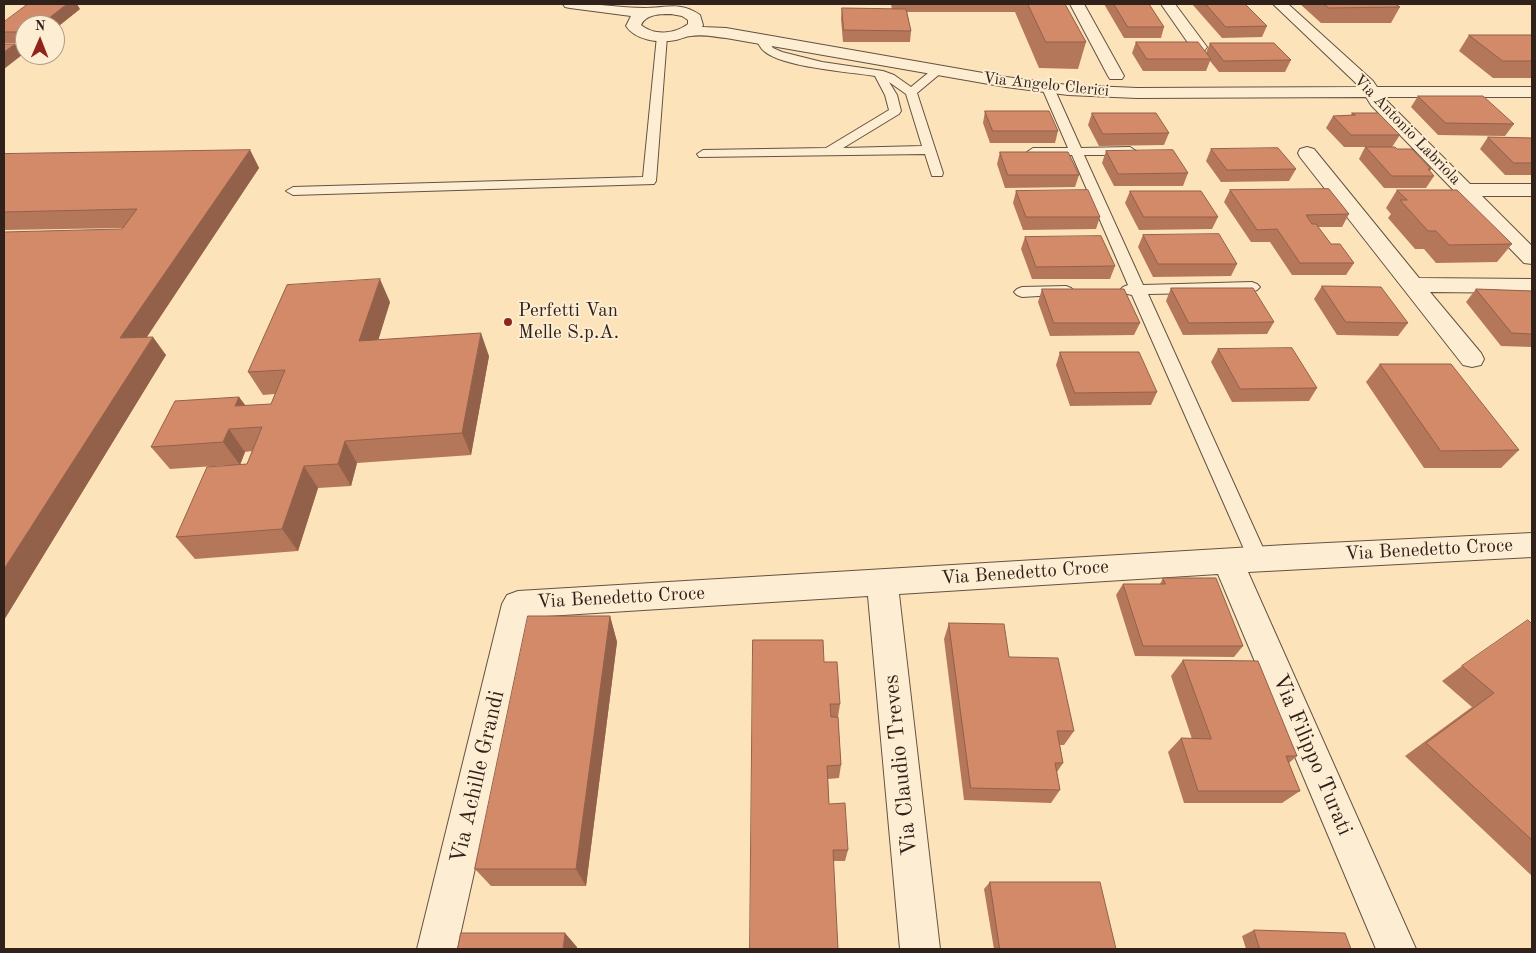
<!DOCTYPE html>
<style>
body{margin:0}
#map{position:relative;width:1536px;height:953px;overflow:hidden;background:#fce3ba;font-family:"Old Standard TT",serif}
canvas{display:block}
.frame{position:absolute;inset:0;border:5px solid #31211b;pointer-events:none}
.north{position:absolute;left:15px;top:15px;width:50px;height:50px;box-sizing:border-box;background:#fdedd2;border:1px solid #ab9b89;border-radius:50%;rotate:1deg;font-size:14px;font-weight:700;line-height:20px;text-align:center;color:#31211b}
.north::after{content:'';display:block;margin:auto;width:18px;height:22px;background:#8f2418;clip-path:polygon(50% 0,100% 100%,50% 72%,0 100%)}
</style>
<div id="map">
<canvas width="1536" height="953"></canvas>
<div class="frame"></div>
<div class="north">N</div>
</div>
<script>
const ctx = document.querySelector('canvas').getContext('2d');
ctx.lineJoin = 'round';
function stroke(path, color, width, dash) {
  ctx.strokeStyle = color;
  ctx.lineWidth = width;
  ctx.lineCap = dash ? 'butt' : 'round';
  ctx.setLineDash(dash || []);
  ctx.stroke(path);
}
function paint(path, color) {
  ctx.fillStyle = color;
  ctx.fill(path, 'evenodd');
}
function write(font, color, halo, rows, align = 'center') {
  ctx.font = font + ' "Old Standard TT",serif';
  ctx.lineWidth = 4;
  ctx.setLineDash([]);
  ctx.textBaseline = 'middle';
  ctx.strokeStyle = halo;
  ctx.fillStyle = color;
  for (const [text, x, y, turn = 0] of rows) {
    ctx.save();
    ctx.translate(x, y);
    ctx.rotate((+turn || 0) * Math.PI / 180);
    ctx.textAlign = isNaN(turn) ? turn : align;
    if (halo) ctx.strokeText(text, 0, 0);
    ctx.fillText(text, 0, 0);
    ctx.restore();
  }
}
const lane = new Path2D(`
 M662,33L667,36L656,181L654,184L293,195L286,191L293,187L643,177L657,36Z
 M760,35L764,36L773,48L782,52L822,62L883,71L894,75L911,87L933,69H941L943,71L941,73L917,93L943,173L942,176H932L925,154L699,157L697,154L703,150L826,148L889,110L885,95L875,76C850,72 781,67 764,51C760,48 758,42 755,38ZM889,82L906,94L922,146L843,148L899,114L901,111L897,95Z
 M1048,85L1054,88L1081,148L1130,147L1136,151L1130,155H1084L1143,285L1252,282L1257,284L1260,287L1257,290L1252,292L1148,294L1268,559L1265,565L1258,567L1251,565L1132,295L1123,293L1120,290L1123,287L1128,285L1072,155L1033,156L1027,152L1033,148H1068L1042,88Z
 M1066,286L1071,288L1074,291L1071,294L1022,297L1017,295L1014,292L1017,289L1022,287Z`);
const street = new Path2D(`
 M563,4C590,2 617,8 644,8C666,8 680,1 700,15L703,25L702,27L726,28L1006,77L1068,85L1137,88L1360,87L1273,4H1288L1373,81L1377,87H1532V97H1383L1470,184H1532V196H1482L1532,246V264L1524,263L1371,105L1366,97L1137,98L1068,95L1006,87L726,38C715,37 702,34 691,36C686,36 681,39 676,40C659,43 636,41 626,26L631,16L570,8L565,7ZM671,14L682,16L688,20V24C675,34 654,36 641,25C646,14 660,14 671,14Z
 M1070,4H1084L1124,76L1122,79H1110L1108,76Z
 M1161,4H1175L1207,47L1205,50H1193Z
 M1307,147L1314,149L1419,278L1532,279V293L1430,292L1481,353L1484,359L1481,365L1472,367L1463,365L1300,157L1298,153L1300,149Z
 M1532,533V557L1248,572L1416,949H1376L1218,574L899,594L940,949H900L868,596L531,617L457,949H417L502,604L507,595L518,591L1286,545Z`);
stroke(lane, '#645243', 2);
stroke(street, '#645243', 2);
paint(lane, '#fdedd2');
paint(street, '#fdedd2');
paint(new Path2D(`
 M891,4H1065L1086,42L1078,69L1039,68L1015,12H907L911,31L910,42H843L841,19L842,8L892,9Z
 M1104,4H1149L1164,27L1161,38H1124Z
 M1192,4H1245L1267,26L1262,37L1222,38Z
 M1300,4H1395L1400,7L1391,23H1321Z
 M80,9L55,29V25H25V43H4V22Z
 M1469,35H1532V78H1493L1459,51Z
 M1136,42L1206,53L1210,43L1291,60L1285,72H1219L1210,61L1206,71H1143L1132,53Z
 M1418,96L1514,124L1505,136L1438,135L1411,107Z
 M985,111L1058,131L1055,143H990L983,123Z
 M1092,113L1169,133L1164,145L1099,146L1088,125Z
 M1352,113L1400,135L1392,147L1431,169L1430,171L1434,176L1426,188H1384L1359,159L1365,147H1344L1326,128L1333,116L1351,115Z
 M1488,137L1532,138V175H1505L1480,149Z
 M1211,149L1296,169L1289,181L1221,182L1206,161Z
 M250,150L259,168L147,337L166,355L4,620L123,228L4,230V154Z
 M1106,151L1188,173L1183,186H1114L1102,163Z
 M1000,152L1079,175L1075,187L1005,188L997,164Z
 M1230,190L1349,214L1342,227H1318L1331,244L1354,263L1346,275H1292L1270,242H1251L1224,202Z
 M1397,190L1512,244L1497,262L1436,263L1424,249H1415L1388,218L1391,214L1386,208Z
 M1016,191L1100,217L1096,229L1023,230L1013,203Z
 M1130,191L1218,217L1212,229L1139,230L1125,203Z
 M1143,235L1237,264L1231,276L1153,277L1138,247Z
 M1025,237L1115,266L1110,279H1032L1021,249Z
 M1322,286L1408,323L1398,336L1337,335L1314,299Z
 M1171,288L1274,322L1267,334L1183,335L1166,301Z
 M1042,289L1140,323L1134,335L1050,336L1038,302Z
 M1476,289L1532,291V347L1501,346L1466,302Z
 M390,302L378,340L489,356L471,455L357,463L351,486L318,488L298,551L195,559L176,537L230,465L170,469L151,447L239,397L246,406L271,404L275,394L263,395L248,372ZM252,451L247,464L240,465L245,452Z
 M1218,349L1317,388L1309,401L1232,402L1211,362Z
 M1060,352L1157,392L1151,405L1070,406L1056,365Z
 M1380,364L1519,450L1501,468H1424L1366,382Z
 M1163,578L1243,646L1234,657L1135,656L1116,595L1123,584H1160Z
 M610,616L617,642L586,886H491L475,869Z
 M949,623L1009,657L1074,731L1064,745H1060L1063,763L1057,772L1060,790L1051,803L964,800L944,639Z
 M1532,624V876L1405,756L1472,707L1442,681L1462,666Z
 M753,640L824,662L840,704L838,717L841,765L839,778L828,779L829,804L848,850L845,861H834Z
 M1183,660L1297,756L1289,763L1300,791L1282,803H1184L1168,752L1181,738L1192,739L1171,676Z
 M990,882L1116,949H994L984,889Z
 M1254,930L1351,949H1246L1242,936Z`), '#b5775a');
paint(new Path2D(`
 M67,4H77L80,9L55,29V25H40Z
 M15,44L22,55L4,69V52Z
 M250,150L259,168L134,356L120,338Z
 M380,279L390,302L371,364L359,341Z
 M481,333L489,356L471,455L462,433Z
 M153,337L166,355L4,620V569Z
 M239,397L255,419L235,406Z
 M229,429L245,452L240,465L223,442Z
 M345,441L357,463L351,486L338,464Z
 M304,466L318,488L298,551L282,529Z
 M610,616L617,642L586,886L576,869Z
 M565,933L577,947V949H563Z`), '#93614a');
const building = new Path2D(`
 M28,4H67L40,25H25V32H4V22Z
 M1028,4H1065L1086,42H1046Z
 M1114,4H1149L1164,27H1128Z
 M1206,4H1245L1267,26L1226,27Z
 M1324,4H1395L1400,7L1329,8Z
 M842,8L906,9L911,31L844,30Z
 M1469,35H1532V61H1503Z
 M1136,42H1198L1211,59H1147Z
 M1210,43H1274L1291,60L1224,61Z
 M4,44H15L4,52Z
 M1418,96H1483L1514,124L1446,123Z
 M985,111H1049L1058,131H993Z
 M1092,113H1156L1169,133L1103,134Z
 M1352,113H1378L1400,135H1351L1333,116L1355,115Z
 M1488,137L1532,138V163H1514Z
 M1366,147H1395L1397,149H1412L1431,169H1428L1434,176H1392Z
 M1278,148L1296,169L1227,170L1211,149Z
 M250,150L120,338L153,337L4,569V232L122,229L137,209L4,212V154Z
 M1173,150L1188,173L1118,174L1106,151Z
 M1000,152H1068L1079,175H1008Z
 M1329,189L1349,214L1306,215L1312,224H1316L1331,244H1340L1354,263H1300L1277,229L1257,230L1230,190Z
 M1088,190L1100,217H1026L1016,191Z
 M1397,190H1457L1512,244L1449,245L1436,231H1428L1400,200H1407Z
 M1130,191H1201L1218,217H1144Z
 M1219,234L1237,264H1158L1143,235Z
 M1101,236L1115,266L1036,267L1025,237Z
 M380,279L359,341L481,333L462,433L345,441L338,464L304,466L282,529L176,537L207,467L247,464L262,427L229,429L223,442L151,447L175,401L239,397L235,406L271,404L285,370L248,372L287,285Z
 M1322,286L1381,287L1408,323L1346,322Z
 M1171,288H1253L1274,322L1189,323Z
 M1042,289H1124L1140,323H1054Z
 M1476,289L1532,291V334L1512,333Z
 M1292,348L1317,388L1240,389L1218,349Z
 M1060,352H1139L1157,392L1075,393Z
 M1380,364H1451L1519,450L1441,451Z
 M1163,578H1216L1243,646H1143L1123,584H1165Z
 M528,616H610L576,869H475Z
 M1528,620L1532,624V840L1426,743L1494,693L1462,666Z
 M949,623L1004,624L1009,657L1058,658L1074,731H1057L1063,763H1055L1060,790L971,788Z
 M753,640H823L824,662H837L840,704H830L831,717H838L841,765L827,766L829,804L845,803L848,850H833L838,949H750Z
 M1183,660L1258,661L1297,756H1286L1300,791H1198L1181,738L1211,739Z
 M990,882H1100L1116,949H1000Z
 M1254,930L1345,933L1351,949H1260Z
 M461,933H565L563,949H458Z`);
paint(building, '#d28a69');
stroke(building, '#93614a', 1);
for (const [x, y, r, color] of [
 [508,322,5,"#8f2418"]
]) {
  const dot = new Path2D();
  dot.arc(x, y, r, 0, 2 * Math.PI);
  ctx.fillStyle = color;
  ctx.fill(dot);
  stroke(dot, '#fdedd2', 2);
}
write('16px', '#31211b', '#fdedd2', [
 ["Via Angelo Clerici",1046,85,6],
 ["Via Antonio Labriola",1407,130,46]
]);
write('19px', '#31211b', '#fdedd2', [
 ["Perfetti Van",518,311],
 ["Melle S.p.A.",518,333]
], 'left');
write('19px', '#31211b', '#fdedd2', [
 ["Via Benedetto Croce",1429,550,-3],
 ["Via Benedetto Croce",1025,573,-4],
 ["Via Benedetto Croce",621,598,-3]
]);
write('22px', '#31211b', '#fdedd2', [
 ["Via Filippo Turati",1312,755,67],
 ["Via Claudio Treves",901,765,-96],
 ["Via Achille Grandi",478,777,-77]
]);
</script>
